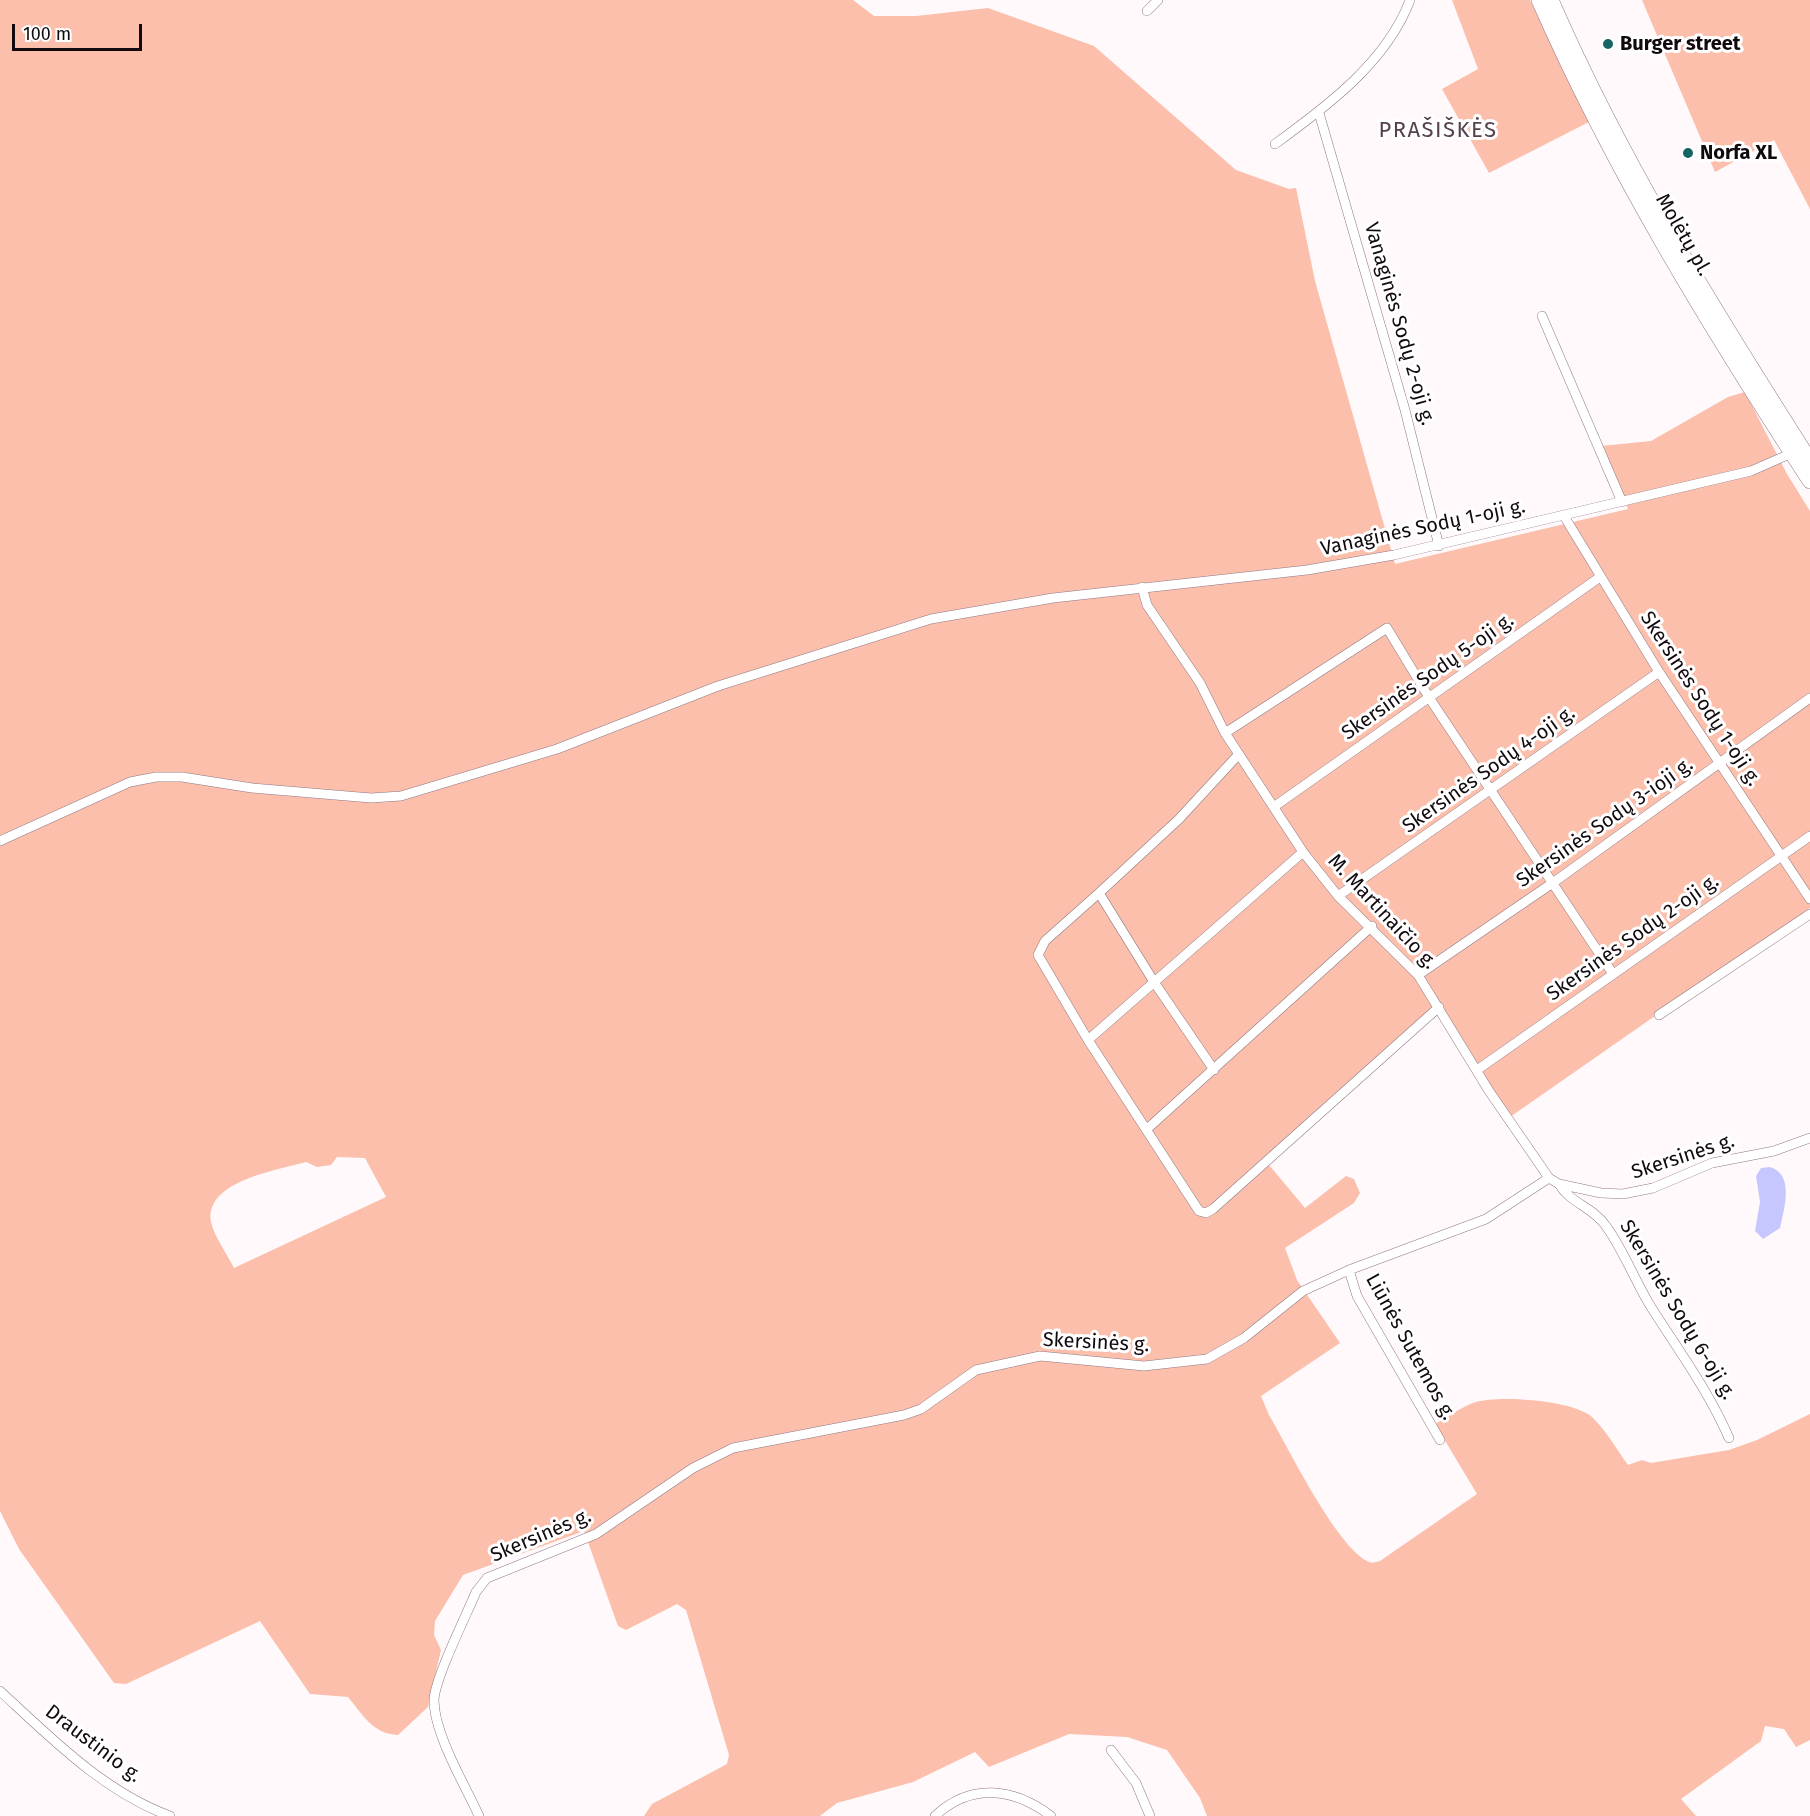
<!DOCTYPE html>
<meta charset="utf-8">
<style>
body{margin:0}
#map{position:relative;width:1810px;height:1816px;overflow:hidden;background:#fff9fc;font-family:"Fira Sans",sans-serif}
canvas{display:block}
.scale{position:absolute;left:12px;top:24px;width:130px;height:27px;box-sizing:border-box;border:3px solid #11090e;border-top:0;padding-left:8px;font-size:18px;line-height:21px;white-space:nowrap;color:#11090e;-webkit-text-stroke:4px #fff;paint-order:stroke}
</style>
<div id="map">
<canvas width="1810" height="1816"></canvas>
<div class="scale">100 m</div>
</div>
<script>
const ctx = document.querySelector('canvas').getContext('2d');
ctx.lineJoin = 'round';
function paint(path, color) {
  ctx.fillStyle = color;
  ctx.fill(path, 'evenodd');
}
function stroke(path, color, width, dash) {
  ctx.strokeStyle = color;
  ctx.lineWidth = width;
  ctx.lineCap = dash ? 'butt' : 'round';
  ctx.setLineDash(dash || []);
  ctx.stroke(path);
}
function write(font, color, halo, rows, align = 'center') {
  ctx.font = font + ' "Fira Sans",sans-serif';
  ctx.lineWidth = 6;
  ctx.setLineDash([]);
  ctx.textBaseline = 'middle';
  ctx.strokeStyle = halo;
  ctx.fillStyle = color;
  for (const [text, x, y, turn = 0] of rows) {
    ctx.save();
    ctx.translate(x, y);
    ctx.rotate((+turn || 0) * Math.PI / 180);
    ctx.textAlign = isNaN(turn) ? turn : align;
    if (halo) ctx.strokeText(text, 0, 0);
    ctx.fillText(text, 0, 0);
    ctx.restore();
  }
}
paint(new Path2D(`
 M0,0H853L874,16H916L988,8L1094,46L1236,170L1289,189L1296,188L1315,281L1395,564L1628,509L1601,446L1651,441L1728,397L1745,392L1787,474L1810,511V908L1510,1117L1443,1009L1269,1165L1305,1208L1346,1176L1354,1179L1360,1193L1354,1203L1285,1248L1297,1280L1340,1343L1261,1396L1269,1415C1289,1449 1335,1544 1367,1561C1372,1564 1375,1562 1380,1561L1477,1494L1435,1424C1448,1417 1461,1407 1476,1402C1500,1395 1573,1400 1592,1417C1606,1430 1617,1450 1628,1465L1642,1460L1651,1463L1729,1450L1757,1440L1810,1414V1740L1796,1747L1784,1729L1765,1726L1761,1741L1681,1799L1696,1816H1207L1200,1798L1167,1750L1127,1737L1069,1734L989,1767L975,1752L913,1782L837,1803L820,1816H644L652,1804L727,1764L729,1755L686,1610L677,1604L626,1630L618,1626L584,1531L463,1575L435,1621L434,1635L441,1650L428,1707L398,1735C373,1734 363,1715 348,1697L310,1694L260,1621L126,1684L114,1683L19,1549L0,1511ZM337,1157L365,1158L386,1197L234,1268C227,1254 214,1236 211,1222C204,1181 278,1170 306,1162L317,1167L331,1165Z
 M1452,0H1530L1589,122L1489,173L1442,89L1478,69Z
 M1642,0H1810V209L1774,140L1715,172Z`), '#fbbfab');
paint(new Path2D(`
 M1770,1167C1795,1174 1784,1210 1780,1228L1763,1239L1755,1231L1760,1202L1756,1176L1761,1168Z`), '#c5c7fe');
const minor = new Path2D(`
 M1147,11L1158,0
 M1319,113L1405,410L1439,546
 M1275,144C1326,107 1387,62 1410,0
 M1542,316L1622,502
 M1564,516L1659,672L1810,899
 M1142,587L1147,605L1200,683L1225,733L1303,852L1338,896L1418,975L1489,1091L1549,1178L1559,1184L1601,1193L1623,1194L1653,1188L1712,1163L1774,1151L1810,1138
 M1225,733L1387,628L1430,699L1613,974
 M1275,806L1600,577
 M0,841L130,782L156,777H182L252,788L371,798L401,796L557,749L718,686L931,619L1053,598L1307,570L1394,555L1751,471L1792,453
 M1099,893L1045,941L1038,955L1088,1040L1199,1211L1206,1213L1213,1209L1439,1007
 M1338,896L1659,672
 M1418,975L1554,882L1810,698
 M1659,1015L1810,914
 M1088,1040L1303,852
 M1214,1070L1154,982L1099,893L1179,819L1239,754
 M1477,1070L1810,836
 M1147,1129L1372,926
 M1559,1184C1570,1203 1593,1207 1606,1226C1624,1251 1635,1281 1651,1307C1679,1351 1708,1390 1729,1438
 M1349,1270L1357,1296L1440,1440
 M0,1691C51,1738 104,1792 170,1816
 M1111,1750L1136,1783L1150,1816
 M479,1816C465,1785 434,1734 434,1700C435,1678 466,1616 476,1592L487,1578L596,1534L693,1468L733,1448L904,1415L921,1409L976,1370L1040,1356L1144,1366L1207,1359L1244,1338L1303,1291L1349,1270L1486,1219L1549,1178
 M935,1816C971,1782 1014,1788 1051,1816`);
const trunk = new Path2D(`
 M1539,0C1613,169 1709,326 1810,481
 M1551,0C1621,162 1715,312 1810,461`);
stroke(minor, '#907886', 10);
stroke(trunk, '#907886', 16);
stroke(minor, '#fff', 9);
stroke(trunk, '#fff', 15);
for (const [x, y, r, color] of [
 [1608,44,6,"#166565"],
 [1688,153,6,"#166565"]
]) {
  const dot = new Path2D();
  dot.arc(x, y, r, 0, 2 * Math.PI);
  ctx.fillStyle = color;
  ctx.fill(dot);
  stroke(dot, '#fff', 2);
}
write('bold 20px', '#11090e', '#fff', [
 ["Burger street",1620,44],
 ["Norfa XL",1700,153]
], 'left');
write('20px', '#11090e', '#fff', [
 ["Molėtų pl.",1683,235,60],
 ["Vanaginės Sodų 2-oji g.",1399,324,74],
 ["Vanaginės Sodų 1-oji g.",1423,528,-12],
 ["Skersinės Sodų 5-oji g.",1428,677,-35],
 ["Skersinės Sodų 1-oji g.",1700,699,57],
 ["Skersinės Sodų 4-oji g.",1489,770,-35],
 ["Skersinės Sodų 3-ioji g.",1605,823,-35],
 ["M. Martinaičio g.",1382,912,47],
 ["Skersinės Sodų 2-oji g.",1633,938,-35],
 ["Skersinės g.",1683,1157,-18],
 ["Skersinės Sodų 6-oji g.",1677,1310,59],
 ["Skersinės g.",1096,1343,3],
 ["Liūnės Sutemos g.",1410,1347,61],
 ["Skersinės g.",541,1536,-23],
 ["Draustinio g.",93,1744,37]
]);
ctx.letterSpacing = '1.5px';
write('22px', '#56414e', '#fff', [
 ["PRAŠIŠKĖS",1438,131]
]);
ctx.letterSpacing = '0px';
</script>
